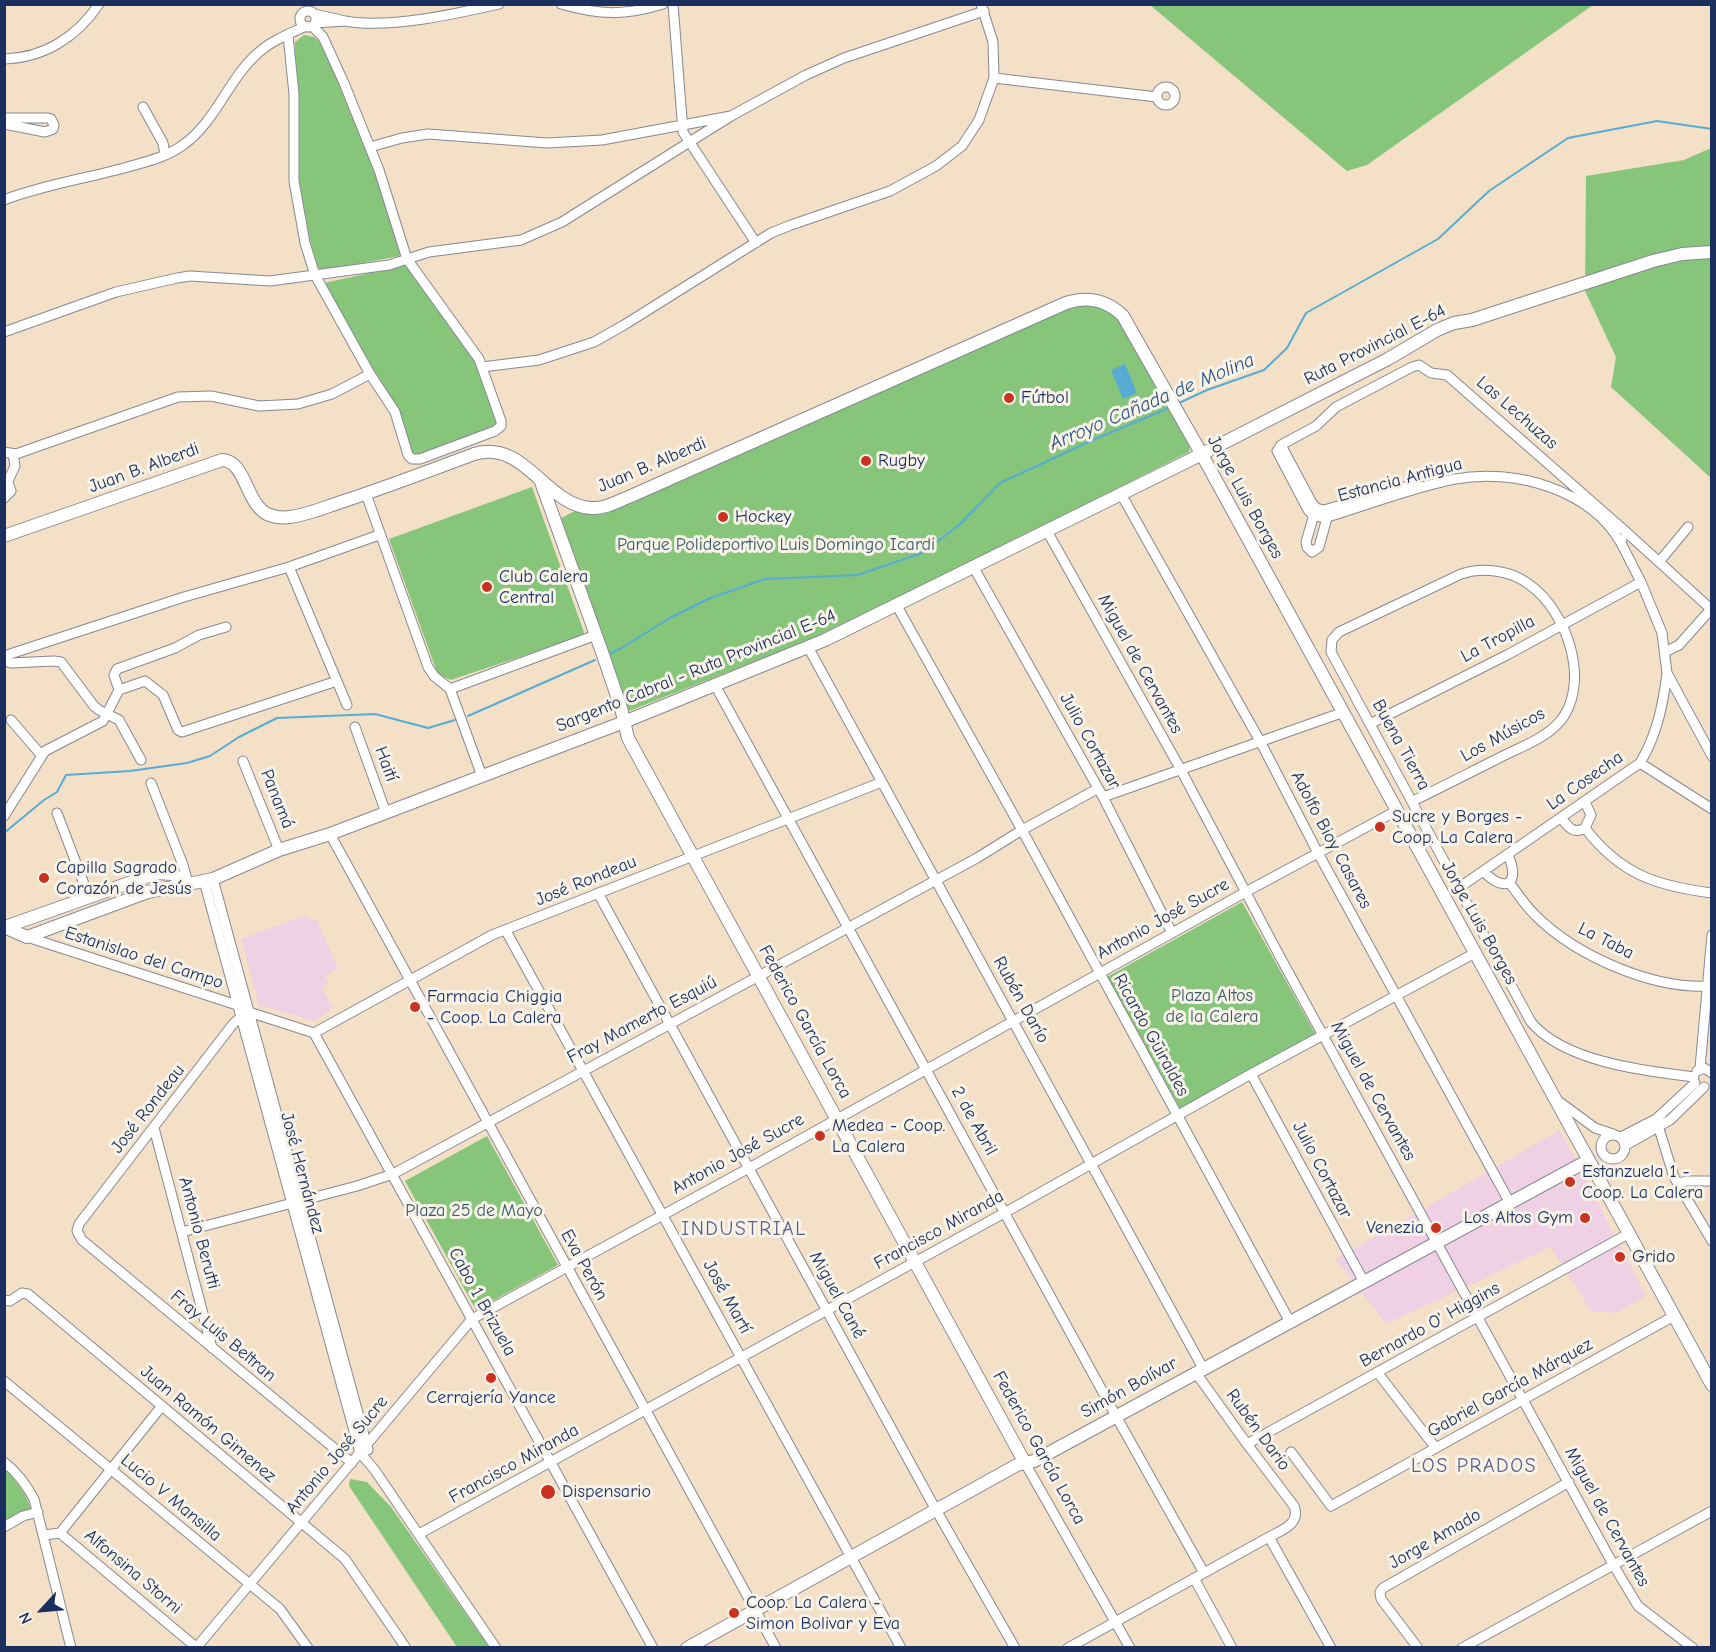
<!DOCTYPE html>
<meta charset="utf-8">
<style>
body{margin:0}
#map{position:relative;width:1716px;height:1652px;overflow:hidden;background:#f3e0c6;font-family:"Comic Neue",sans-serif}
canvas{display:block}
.frame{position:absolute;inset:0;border:6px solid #1b2f5e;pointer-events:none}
.north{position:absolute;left:12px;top:1580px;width:60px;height:60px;-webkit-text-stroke:4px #f7f3e8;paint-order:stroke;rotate:244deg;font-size:16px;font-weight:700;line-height:24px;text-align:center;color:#1b2f5e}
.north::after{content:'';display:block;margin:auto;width:21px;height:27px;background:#1b2f5e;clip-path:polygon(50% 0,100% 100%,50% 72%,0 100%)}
</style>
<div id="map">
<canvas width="1716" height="1652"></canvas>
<div class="frame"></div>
<div class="north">N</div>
</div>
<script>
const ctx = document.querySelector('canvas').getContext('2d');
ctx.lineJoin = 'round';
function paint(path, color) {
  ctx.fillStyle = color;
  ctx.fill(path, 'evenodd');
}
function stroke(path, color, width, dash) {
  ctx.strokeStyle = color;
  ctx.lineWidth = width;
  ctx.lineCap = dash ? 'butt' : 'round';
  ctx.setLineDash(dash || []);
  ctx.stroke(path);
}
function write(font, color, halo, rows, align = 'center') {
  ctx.font = font + ' "Comic Neue",sans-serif';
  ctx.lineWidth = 6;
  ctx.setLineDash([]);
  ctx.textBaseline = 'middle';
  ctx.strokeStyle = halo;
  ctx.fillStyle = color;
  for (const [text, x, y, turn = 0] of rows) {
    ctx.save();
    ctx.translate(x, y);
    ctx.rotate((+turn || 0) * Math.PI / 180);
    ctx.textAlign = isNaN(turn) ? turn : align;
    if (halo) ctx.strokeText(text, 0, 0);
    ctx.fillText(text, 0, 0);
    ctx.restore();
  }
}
paint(new Path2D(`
 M306,915L310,919H316L338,968L325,976L329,983L322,987L333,1008L314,1021L259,1005L241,939Z
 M1560,1130L1646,1296L1616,1313L1591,1311L1551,1247L1386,1324L1347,1273L1335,1260Z`), '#f0d0e4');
paint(new Path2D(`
 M1150,5H1593L1367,165L1347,171Z
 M304,35L314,37L321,43L369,152L401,253L399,256L322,271L318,267L310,240L300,185L297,159L295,42Z
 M1711,148V478L1611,387L1616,357L1585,291L1586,176L1684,160Z
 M407,265L477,365L497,425L494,428L417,456L412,453L399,414L324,283Z
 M1091,303L1115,312L1127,329L1190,447L1189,452L939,578L809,640L629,711L561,518L575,511L587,513L1067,307Z
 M532,487L585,635L451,680L438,675L389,539Z
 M1242,902L1316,1035L1181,1110L1107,977Z
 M487,1136L558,1265L476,1310L405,1181Z
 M4,1467C15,1481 27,1493 31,1510L22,1512L5,1521Z
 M350,1479L367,1482L391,1507L489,1647H457L349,1486Z`), '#87c57b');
paint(new Path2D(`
 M1125,364L1137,393L1123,399L1111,370Z`), '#57acd3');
stroke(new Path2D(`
 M1177,404L1207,390L1264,370L1287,348L1306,313L1438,239L1489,191L1568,138L1657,121L1712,129
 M607,655L620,649L670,618L708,599L765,579L858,575L922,553L958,526L1000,483L1093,440L1169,408
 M468,716L595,660
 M4,833L44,800L57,792L66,775L130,771L187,763L210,756L239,737L277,718L375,714L428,728L455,720`), '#57acd3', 2);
const minor = new Path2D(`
 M561,4C599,15 625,16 663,4
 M673,4L683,132L756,243
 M300 19a8 8 0 1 1 16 0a8 8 0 1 1-16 0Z
 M314,14L345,21L315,23
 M345,21C389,29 455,14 499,4
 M288,35L294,94V181L305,243L315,275L370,374L395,412L408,455L412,459H420L495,431L501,426V421L479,359L407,259L379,170L344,83L323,37L312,26
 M4,59C44,58 77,37 99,4
 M994,78L1157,97
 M1157 96a9 9 0 1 1 18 0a9 9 0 1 1-18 0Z
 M143,107L163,143L165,155
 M4,118H48L51,119L54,125L53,129L45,132L4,124
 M370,147L402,138L428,134L547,143L602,140L731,116L806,75L844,58L984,11
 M4,200C43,185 84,179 124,168C145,162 165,158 183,145C216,122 228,79 258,53C271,41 289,34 306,26
 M4,332L116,292L177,278L190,276L270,281L389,265L429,252L521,240L562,222L731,116
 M482,367L539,360L594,342L624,325L771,233L791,225L890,191L936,166L962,146L979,120L994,78L993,42L981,4
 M1281,445L1312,503L1316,508L1324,510L1415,484
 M4,452L16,454L178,397L211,396L259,406L298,404L332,394L370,374
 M4,482L9,485L11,491L4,498
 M7,483L15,466L13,454
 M366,494L428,667L434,676L450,689L482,776
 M1121,494L1260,741L1318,853L1510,1203
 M1315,511L1306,542L1307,547L1312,552L1319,547L1328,514
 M1047,531L1181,770L1279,955L1614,1566L1638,1606L1693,1648
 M1622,539L1621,543L1641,582L1662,633L1667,673L1712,756
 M1621,543C1590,489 1514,468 1455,479C1413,487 1368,505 1327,517C1318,517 1314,517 1308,510L1277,451L1281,445L1316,426L1336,407L1412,367L1419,365L1431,373L1447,375L1625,531L1712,610
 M1659,562L1688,527
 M289,567L347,705
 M974,568L1103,797L1172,933
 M897,606L1022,830L1290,1322
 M808,647L1204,1370
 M1665,652L1679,645L1711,609
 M4,656L184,597L289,567L379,535
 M4,661L11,663L54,661L61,662L94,706L99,710L119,720L141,760
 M715,685L1116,1416L1204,1573
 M450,689L596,635
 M119,690L114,675L117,669L175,648L199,635L226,627
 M11,720L42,756
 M1370,724L1507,655L1641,582
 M355,727L386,813
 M243,761L279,850
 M1640,763L1712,809
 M151,783L183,865L188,883
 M1103,797L1344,712
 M1413,801C1440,788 1467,774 1495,760C1517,748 1550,738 1564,716C1589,677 1566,611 1530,585C1511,570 1483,567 1461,574L1339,632L1332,640L1331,652L1531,1022C1564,1062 1645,1071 1694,1077
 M57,813L89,897
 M4,816L45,751L103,721L119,690L145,681L163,695L178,730L182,732L337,681
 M1561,818C1568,827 1574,835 1585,828L1591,815L1585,802
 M1585,828C1620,874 1656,886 1712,893
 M330,834L776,1648
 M1483,871C1505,894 1521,884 1508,855
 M213,879L368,1450
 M204,881L360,1453L374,1469L496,1648
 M1509,882C1517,893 1525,905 1535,915C1576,956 1653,990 1712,986
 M1460,887L1640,763C1657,735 1663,705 1667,673
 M598,893L936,1510L1015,1648
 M506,931L901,1648
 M27,937L240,1006L249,1012L314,1033L653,1648
 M244,1014L233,1024L79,1224L77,1231L82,1240L352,1463
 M314,1033L492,935L882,782
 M1700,1068L1712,935
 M1697,1071L1704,1068L1712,1073
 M1251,1074L1364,1282
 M1557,1100L1595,1128L1613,1134
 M1656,1119L1674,1177L1712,1241
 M154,1128L212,1348
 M1601 1147a12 12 0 1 1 24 0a12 12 0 1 1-24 0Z
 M1621,1137L1656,1119L1695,1083
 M1626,1145L1670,1120L1704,1087
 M1678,1183L1687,1181H1712
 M182,1232L357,1186L393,1174L977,858L1022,830L1097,789
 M4,1300L10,1301L22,1293L28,1294L345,1559L406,1648
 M1377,1372L1435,1447
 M4,1381L280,1609L308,1648
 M1247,1444L1628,1234
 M1291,1452L1331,1506L1674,1316
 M4,1462C18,1473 26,1484 34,1499L71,1648
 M1025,1463L1130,1648
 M4,1527L23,1516L38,1512
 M60,1533L161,1407
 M419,1534L1006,1212L1251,1074L1475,953
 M44,1535L60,1533L197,1648
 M1269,1537L1331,1648
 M1194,1578L1232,1648
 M196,1648L472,1319L749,1168L1253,888L1396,811
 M1068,1648L1269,1537C1282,1530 1301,1524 1294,1506L1247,1444L1196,1373
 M1418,1648L1381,1599L1380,1592L1383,1588L1569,1482
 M1462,1648L1712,1511`);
const tertiary = new Path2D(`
 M541,482L602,652L621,708L628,738L1025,1463
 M4,536L222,460C246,461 245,502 267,514C274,517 282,518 290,517C306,515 323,508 338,503C384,488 429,471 474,454C525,439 545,505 591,508C605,509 618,501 631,496L1066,303C1087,296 1107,300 1123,316L1201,453L1712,1385
 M4,927L27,937L148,892L213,879L279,850L330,834L624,722L825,640L1188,461L1388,359L1437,330L1454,323L1472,320L1653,261L1682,254L1712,252
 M5,927L157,873L172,874L188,883
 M687,1648L1017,1465L1034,1461L1589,1160`);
stroke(minor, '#878892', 11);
stroke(tertiary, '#878892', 14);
stroke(minor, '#fff', 9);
stroke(tertiary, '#fff', 12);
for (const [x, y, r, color] of [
 [1009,398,6,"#c8321e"],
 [866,461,6,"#c8321e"],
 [723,517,6,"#c8321e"],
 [487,587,6,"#c8321e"],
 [1380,827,6,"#c8321e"],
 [44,878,6,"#c8321e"],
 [415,1007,6,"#c8321e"],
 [820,1136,6,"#c8321e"],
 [1570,1182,6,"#c8321e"],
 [1585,1218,6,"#c8321e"],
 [1436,1228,6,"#c8321e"],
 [1620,1257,6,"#c8321e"],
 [491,1378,6,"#c8321e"],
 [548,1492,8,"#c8321e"],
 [734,1613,6,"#c8321e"]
]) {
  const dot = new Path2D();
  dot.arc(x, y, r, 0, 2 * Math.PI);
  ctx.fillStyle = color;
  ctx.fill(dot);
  stroke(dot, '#f7f3e8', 2);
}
write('18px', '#1b2f5e', '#f7f3e8', [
 ["Ruta Provincial E-64",1375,345,-27],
 ["Las Lechuzas",1517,413,41],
 ["Juan B. Alberdi",652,465,-23],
 ["Juan B. Alberdi",144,468,-20],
 ["Estancia Antigua",1400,480,-15],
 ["Jorge Luis Borges",1245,497,61],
 ["La Tropilla",1498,639,-28],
 ["Miguel de Cervantes",1140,664,61],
 ["Sargento Cabral - Ruta Provincial E-64",696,671,-22],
 ["Los Músicos",1503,735,-29],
 ["Julio Cortazar",1090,741,61],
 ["Buena Tierra",1401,745,61],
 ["Haití",386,764,70],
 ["La Cosecha",1585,781,-35],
 ["Panamá",277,799,68],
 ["Adolfo Bioy Casares",1331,840,62],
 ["José Rondeau",586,881,-22],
 ["Antonio José Sucre",1163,919,-29],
 ["Jorge Luis Borges",1479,923,61],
 ["La Taba",1606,941,27],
 ["Estanislao del Campo",144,958,18],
 ["Rubén Darío",1021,1000,61],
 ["Fray Mamerto Esquiú",642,1020,-28],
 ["Federico García Lorca",805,1022,61],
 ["Ricardo Güiraldes",1151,1035,61],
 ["Miguel de Cervantes",1373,1091,61],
 ["José Rondeau",148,1109,-52],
 ["2 de Abril",974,1121,61],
 ["Antonio José Sucre",738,1154,-29],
 ["Julio Cortazar",1322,1170,62],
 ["José Hernández",302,1173,75],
 ["Francisco Miranda",939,1230,-29],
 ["Antonio Berutti",199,1233,75],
 ["Eva Perón",584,1265,61],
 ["Miguel Cané",837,1295,61],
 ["José Martí",727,1297,61],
 ["Cabo 1 Brizuela",482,1302,61],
 ["Bernardo O' Higgins",1430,1325,-29],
 ["Fray Luis Beltran",223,1336,40],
 ["Simón Bolívar",1129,1388,-29],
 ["Gabriel García Márquez",1510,1388,-29],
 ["Juan Ramón Gimenez",208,1424,40],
 ["Rubén Dario",1258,1430,54],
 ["Federico García Lorca",1039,1448,61],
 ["Antonio José Sucre",337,1455,-50],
 ["Francisco Miranda",514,1464,-29],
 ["Lucio V Mansilla",171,1498,40],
 ["Miguel de Cervantes",1607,1517,61],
 ["Jorge Amado",1435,1539,-30],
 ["Alfonsina Storni",133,1572,40]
]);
write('18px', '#1b2f5e', '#f7f3e8', [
 ["Fútbol",1021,398],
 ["Rugby",878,461],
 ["Hockey",735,517],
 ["Club Calera",499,577],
 ["Central",499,598],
 ["Sucre y Borges -",1392,817],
 ["Coop. La Calera",1392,838],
 ["Capilla Sagrado",56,868],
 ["Corazón de Jesús",56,889],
 ["Farmacia Chiggia",427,997],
 ["- Coop. La Calera",427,1018],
 ["Medea - Coop.",832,1126],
 ["La Calera",832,1147],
 ["Estanzuela 1 -",1582,1172],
 ["Coop. La Calera",1582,1193],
 ["Los Altos Gym",1573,1218,"right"],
 ["Venezia",1424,1228,"right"],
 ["Grido",1632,1257],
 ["Cerrajería Yance",491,1398,"center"],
 ["Dispensario",562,1492],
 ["Coop. La Calera -",746,1603],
 ["Simon Bolivar y Eva",746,1624]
], 'left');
write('18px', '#3b5c67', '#f7f3e8', [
 ["Parque Polideportivo Luis Domingo Icardi",776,545],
 ["Plaza Altos",1212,996],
 ["de la Calera",1212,1017],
 ["Plaza 25 de Mayo",474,1211]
]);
write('italic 20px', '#2d5481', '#f7f3e8', [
 ["Arroyo Cañada de Molina",1152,402,-23]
]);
ctx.letterSpacing = '1.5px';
write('20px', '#5c5f8a', '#f7f3e8', [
 ["INDUSTRIAL",744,1229],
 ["LOS PRADOS",1474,1466]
]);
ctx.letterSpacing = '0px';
</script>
